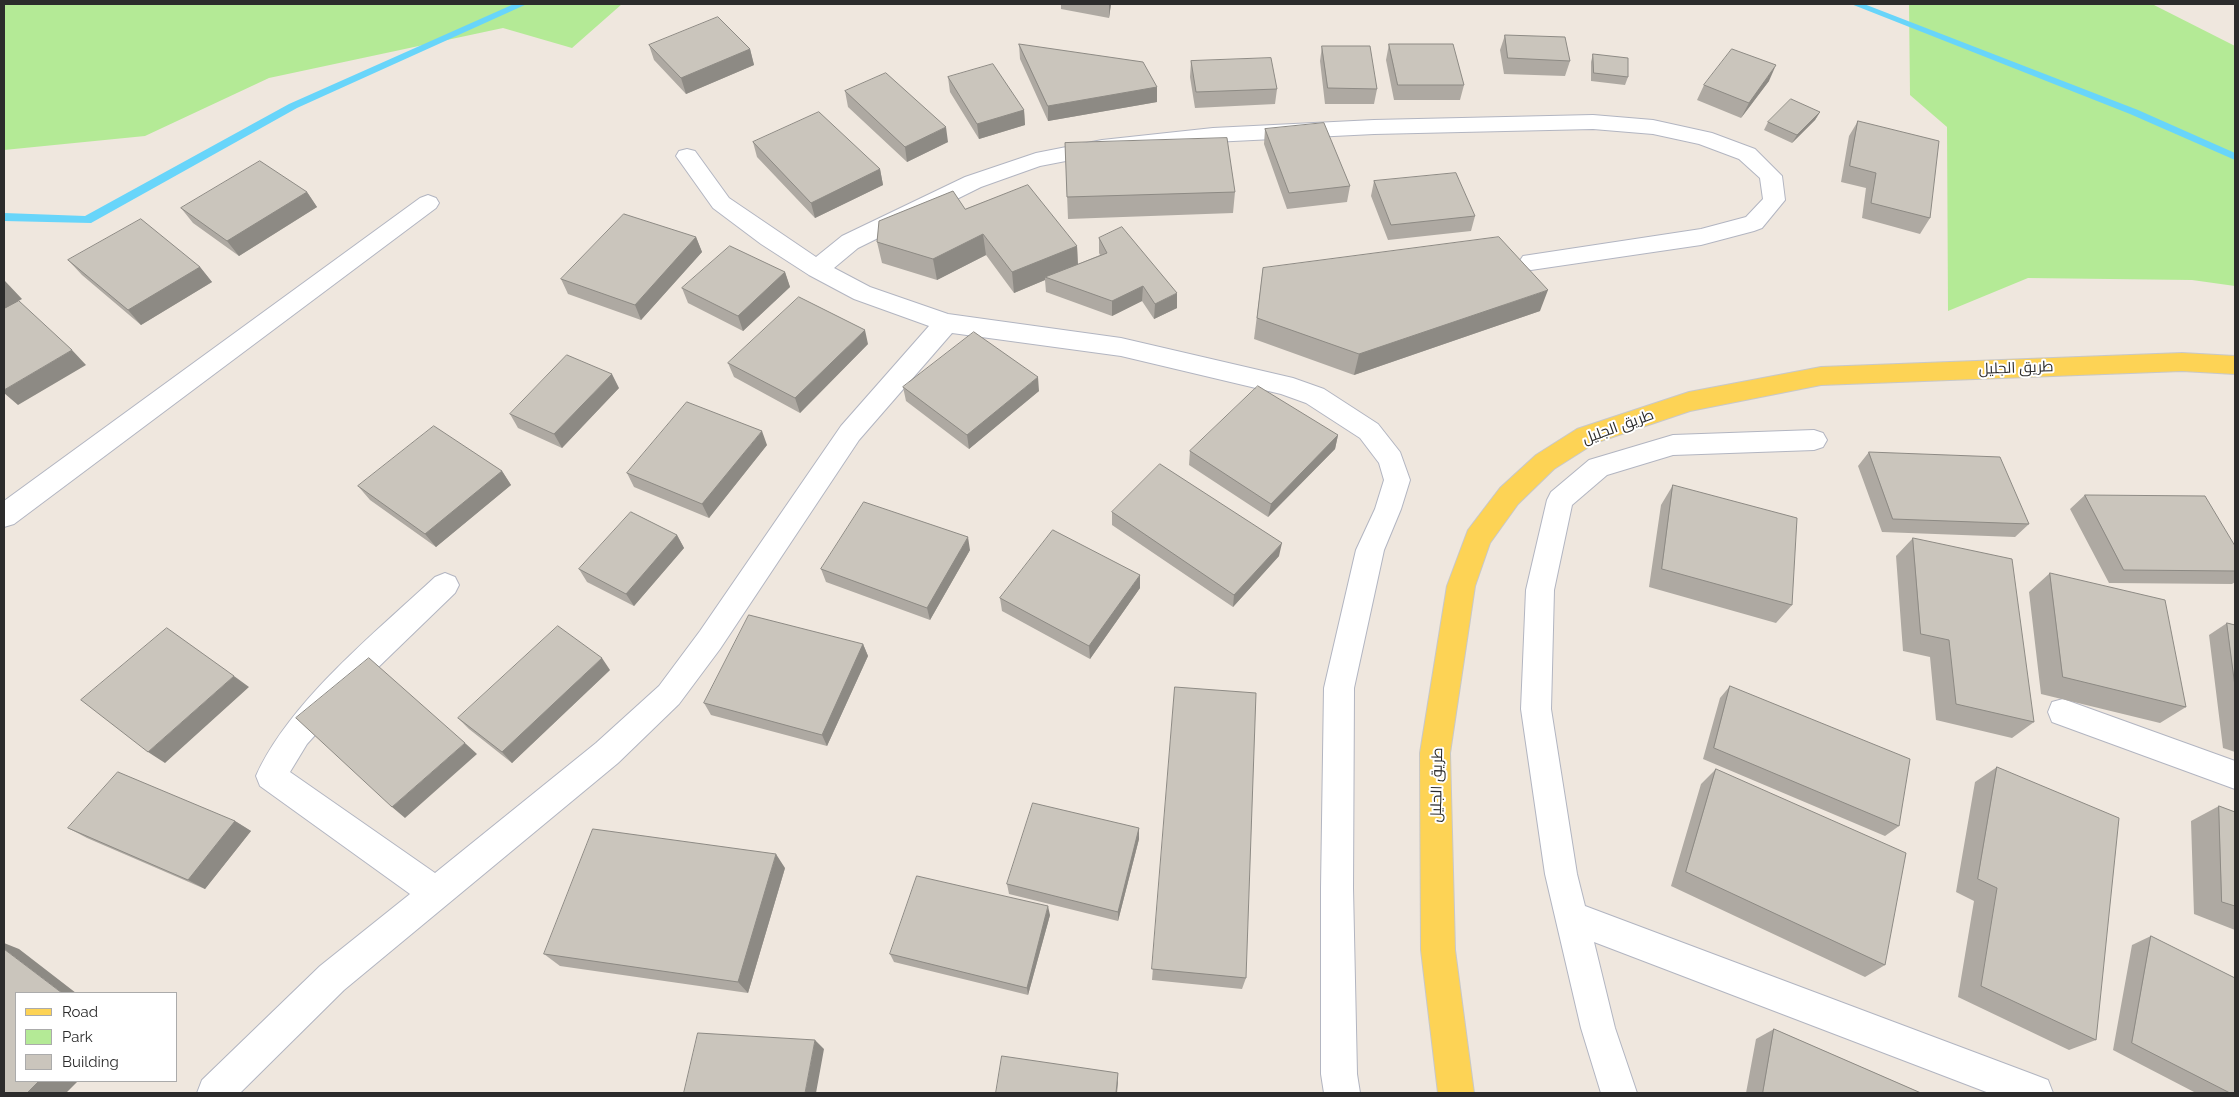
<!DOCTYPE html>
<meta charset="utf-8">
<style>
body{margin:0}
#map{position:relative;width:2239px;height:1097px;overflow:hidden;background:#efe7de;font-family:Raleway,sans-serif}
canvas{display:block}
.frame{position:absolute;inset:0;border:5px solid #2c2c2c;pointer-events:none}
.legend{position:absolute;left:15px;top:992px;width:162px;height:90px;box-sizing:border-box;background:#fff;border:1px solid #ababab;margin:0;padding:6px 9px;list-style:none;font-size:15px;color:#2c2c2c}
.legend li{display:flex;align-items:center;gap:10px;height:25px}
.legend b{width:25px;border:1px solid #ababab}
</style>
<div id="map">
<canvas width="2239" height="1097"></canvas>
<div class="frame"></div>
<ul class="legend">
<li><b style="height:6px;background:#fdd355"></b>Road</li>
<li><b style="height:14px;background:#b4ea96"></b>Park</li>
<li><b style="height:14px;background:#cac5bc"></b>Building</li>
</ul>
</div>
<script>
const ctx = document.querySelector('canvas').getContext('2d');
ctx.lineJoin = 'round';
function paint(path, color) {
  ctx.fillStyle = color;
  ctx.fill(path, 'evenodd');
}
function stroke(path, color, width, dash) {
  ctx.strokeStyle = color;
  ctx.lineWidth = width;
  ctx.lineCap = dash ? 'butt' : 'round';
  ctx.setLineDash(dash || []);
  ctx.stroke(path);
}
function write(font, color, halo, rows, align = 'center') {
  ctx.font = font + ' Raleway,Cairo,sans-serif';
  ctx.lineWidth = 4;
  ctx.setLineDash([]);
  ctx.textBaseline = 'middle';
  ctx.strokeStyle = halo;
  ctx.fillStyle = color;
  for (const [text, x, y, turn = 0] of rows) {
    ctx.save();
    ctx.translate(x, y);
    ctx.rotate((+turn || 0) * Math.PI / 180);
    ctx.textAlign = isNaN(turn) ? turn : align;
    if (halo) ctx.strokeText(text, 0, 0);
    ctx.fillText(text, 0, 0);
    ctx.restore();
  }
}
paint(new Path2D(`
 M4,4H622L572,48L503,28L269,78L145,136L4,150Z
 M1909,4H2152L2235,46V286L2192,280L2028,278L1948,311L1947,127L1910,95Z`), '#b4ea96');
paint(new Path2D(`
 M514,4H527L297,108L91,223L4,221V213L85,216L289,104Z
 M1851,4H1864L2138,110L2235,153V160L2130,114Z`), '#68d5fa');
const minor = new Path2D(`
 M1593,115L1653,120L1712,133L1755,149L1782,176L1785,200L1762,228L1754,231L1701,245L1531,270L1523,268L1519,262L1523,256L1701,229L1746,217L1763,199L1760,178L1739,159L1699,144L1653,134L1593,129L1374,134L1213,142L1102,154L1040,166L981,187L858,248L834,268L870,287L948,314L1121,338L1293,378L1324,389L1378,424L1400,452L1410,480L1401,509L1384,550L1354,688L1353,888L1357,1074L1360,1093H1324L1321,1074V888L1324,688L1356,550L1375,509L1384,480L1379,463L1360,438L1306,403L1281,394L1121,356L952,333L859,440L720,649L679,704L618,763L344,990L240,1093H197L202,1080L320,966L410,894L260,786L256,776C289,702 376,632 435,577L445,573L455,577L459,585L455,593L364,681L307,744L290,772L435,873L596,743L659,686L700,631L841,426L929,326L854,299L809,275L761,244L713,208L676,156L679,151L687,149L695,151L729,198L816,257L842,236L965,177L1036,153L1102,140L1213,128L1374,120Z
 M428,195L436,198L439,203L436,208L14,524L4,527V501L420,198Z
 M1814,430L1823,433L1827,440L1823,447L1814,450L1673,455L1607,475L1572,505L1554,590L1551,709L1577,874L1585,906L2035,1075L2048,1080L2053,1093H1989L1594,942L1615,1028L1637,1093H1601L1581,1028L1545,874L1521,709L1526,590L1547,500L1551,492L1589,460L1673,435Z
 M2063,699L2235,761V789L2052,722L2048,712L2052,702Z`);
const major = new Path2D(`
 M2182,353L2235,356V374L2182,371L1821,385L1690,411L1595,443L1554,469L1518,504L1490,543L1475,586L1450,753L1455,950L1474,1093H1438L1421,950L1420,753L1447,586L1468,530L1500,488L1536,455L1577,429L1689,392L1821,367Z`);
stroke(minor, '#b2b5c1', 2);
stroke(major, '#c8c8c8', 2);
paint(minor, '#fff');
paint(major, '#fdd355');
paint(new Path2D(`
 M1061,4H1111L1109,18L1061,9Z
 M1505,35L1570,61L1565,76L1504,74L1500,50Z
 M1019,44L1157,87V102L1048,121L1020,59Z
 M1389,44L1464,85L1460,100H1394L1386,60Z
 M649,45L750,49L754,65L686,94L654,60Z
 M1322,46L1377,89L1374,104H1325L1320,61Z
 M1593,54L1628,77L1625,85L1591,81V62Z
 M1191,61L1277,89L1275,104L1195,108L1190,77Z
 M948,77L1024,110L1025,125L979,139L950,92Z
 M1769,81L1741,118L1697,100L1704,85Z
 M845,91L948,142L907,162L848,107Z
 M1820,112L1815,120L1792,143L1764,130L1768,122Z
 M1858,121L1930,218L1920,234L1862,218L1866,188L1841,182L1849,136Z
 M1265,129L1350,186L1347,202L1287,209L1264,144Z
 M753,142L880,169L883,185L815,218L757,157Z
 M1065,143L1235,192L1233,213L1068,219Z
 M1374,181L1475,216L1471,231L1388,240L1371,196Z
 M307,192L317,207L239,256L193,223L181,208Z
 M965,209L1077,246L1078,264L1100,255L1099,253V238L1177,308L1154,319L1142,301L1112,316L1046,292L1045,280L1014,293L986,255L937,280L882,263L877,242Z
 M696,237L702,252L641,320L568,294L561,279Z
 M68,260L200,267L212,282L141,325L82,275Z
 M1263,268L1540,311L1354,375L1254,339Z
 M785,272L790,287L743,331L688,303L682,288Z
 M868,344L800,413L734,377L728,363Z
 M903,387L1039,391L969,449L906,401Z
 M619,388L562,448L518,428L510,414Z
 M1338,435L1335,449L1268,517L1189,465L1190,451Z
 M767,445L709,518L634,487L627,473Z
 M1869,452L2029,524L2015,537L1882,532L1858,466Z
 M502,471L511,485L436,547L370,500L358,486Z
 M1673,485L1792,605L1776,623L1649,587L1661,505Z
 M2085,495L2235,546V582L2232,584L2109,583L2070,509Z
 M1112,512L1279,556L1233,607L1112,525Z
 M677,535L684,548L634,606L587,582L579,569Z
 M1913,538L2034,722L2012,738L1936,720L1930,657L1903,651L1896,556Z
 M970,550L930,620L826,582L821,569Z
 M2050,573L2186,707L2160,723L2041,694L2029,592Z
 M1140,588L1090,659L1002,611L1000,598Z
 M2227,623L2235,625V752L2223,748L2209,635Z
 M863,644L868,656L827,746L711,715L704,703Z
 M610,670L512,763L469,729L458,718Z
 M1730,686L1899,826L1885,836L1703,759L1720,698Z
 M1175,687L1246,978L1242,989L1152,980Z
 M1997,767L2096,1040L2069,1050L1958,997L1974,901L1956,892L1975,782Z
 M1716,769L1885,965L1865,977L1671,886L1701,784Z
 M2219,806L2235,812V930L2194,914L2191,821Z
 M235,821L251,831L205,889L87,838L68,828Z
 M1139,828V839L1118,921L1009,894L1007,884Z
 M785,868L748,993L560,966L544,954Z
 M1050,915L1028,995L894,962L890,954Z
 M2151,936L2235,1093H2196L2113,1050L2132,945Z
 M1774,1029L1921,1093H1746L1756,1039Z`), '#aea9a2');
paint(new Path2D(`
 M1109,4H1111L1109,18Z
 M750,49L754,65L686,94L681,78Z
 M1776,65L1769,81L1741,118L1749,103Z
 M1157,87V102L1048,121V106Z
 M1024,110L1025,125L979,139L977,124Z
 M1820,112L1815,120L1792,143L1797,135Z
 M946,127L948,142L907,162L905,147Z
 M880,169L883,185L815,218L811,203Z
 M307,192L317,207L239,256L227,241Z
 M983,234L986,255L937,280L933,259Z
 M696,237L702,252L641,320L635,305Z
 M1077,246L1078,268L1045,277V280L1014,293L1012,272Z
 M200,267L212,282L141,325L128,310Z
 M785,272L790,287L743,331L738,316Z
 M5,281L22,299L4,309V286Z
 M1143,286L1142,301L1112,316V301Z
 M1548,290L1540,311L1354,375L1359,354Z
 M1177,293V308L1154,319L1155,304Z
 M865,330L868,344L800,413L795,398Z
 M72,350L86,365L18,405L4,393V390Z
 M612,374L619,388L562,448L554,434Z
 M1038,377L1039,391L969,449L967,435Z
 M762,431L767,445L709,518L702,504Z
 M1338,435L1335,449L1268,517L1271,504Z
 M502,471L511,485L436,547L425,534Z
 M677,535L684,548L634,606L626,594Z
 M968,537L970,550L930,620L927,608Z
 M1282,543L1279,556L1233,607L1234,595Z
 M1140,575V588L1090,659L1089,646Z
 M863,644L868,656L827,746L822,735Z
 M602,658L610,670L512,763L502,752Z
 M234,676L249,687L165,763L148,752Z
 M465,743L477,754L405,818L392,807Z
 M235,821L251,831L205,889L188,880Z
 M1139,828V839L1118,921V912Z
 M776,854L785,868L748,993L738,982Z
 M1048,906L1050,915L1028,995L1027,988Z
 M4,943L19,949L76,993H62L4,949Z
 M815,1040L824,1049L816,1093H805Z
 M1118,1073V1082L1117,1093H1116Z
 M39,1081H78L66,1093H27Z`), '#8d8a84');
const building = new Path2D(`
 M718,17L750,49L681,78L649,45Z
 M1505,35L1565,37L1570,61L1508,58Z
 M1019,44L1143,62L1157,87L1048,106Z
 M1389,44H1453L1464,85H1398Z
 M1322,46H1370L1377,89L1328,88Z
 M1732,49L1776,65L1749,103L1704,85Z
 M1593,54L1628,58V77L1594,73Z
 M1271,58L1277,89L1196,92L1191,61Z
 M993,64L1024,110L977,124L948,77Z
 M886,73L946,127L905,147L845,91Z
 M1791,99L1820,112L1797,135L1768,122Z
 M819,112L880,169L811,203L753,142Z
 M1858,121L1939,141L1930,218L1871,203L1876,173L1850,166Z
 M1324,123L1350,186L1289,193L1265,129Z
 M1227,138L1235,192L1067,197L1065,143Z
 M260,161L307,192L227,241L181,208Z
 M1456,173L1475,216L1391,225L1374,181Z
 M1028,185L1077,246L1012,272L983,234L933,259L877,242L879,221L953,191L965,209Z
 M624,214L696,237L635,305L561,279Z
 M141,219L200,267L128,310L68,260Z
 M1122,227L1177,293L1155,304L1143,286L1112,301L1045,277L1107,253L1099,238Z
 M1499,237L1548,290L1359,354L1257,318L1263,268Z
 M730,246L785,272L738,316L682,288Z
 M799,297L865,330L795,398L728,363Z
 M19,301L72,350L4,390V309Z
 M974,332L1038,377L967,435L903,387Z
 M567,355L612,374L554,434L510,414Z
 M1258,386L1338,435L1271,504L1190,451Z
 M687,402L762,431L702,504L627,473Z
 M434,426L502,471L425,534L358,486Z
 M1869,452L2000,457L2029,524L1893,519Z
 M1160,464L1282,543L1234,595L1112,512Z
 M1673,485L1797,518L1792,605L1662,569Z
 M2085,495L2205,496L2235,546V571L2124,570Z
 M864,502L968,537L927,608L821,569Z
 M631,512L677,535L626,594L579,569Z
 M1053,530L1140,575L1089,646L1000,598Z
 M1913,538L2012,559L2034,722L1956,704L1949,640L1921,634Z
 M2050,573L2165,600L2186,707L2063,677Z
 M749,615L863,644L822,735L704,703Z
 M2227,623L2235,625V686Z
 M558,626L602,658L502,752L458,718Z
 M167,628L234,676L148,752L81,700Z
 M369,658L465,743L392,807L296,718Z
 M1730,686L1910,759L1899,826L1714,748Z
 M1175,687L1256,693L1246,978L1152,969Z
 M1997,767L2119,818L2096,1040L1981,986L1997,888L1978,879Z
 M1716,769L1906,853L1885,965L1686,872Z
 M118,772L235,821L188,880L68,828Z
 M1033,803L1139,828L1118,912L1007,884Z
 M2219,806L2235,812V906L2222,902Z
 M593,829L776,854L738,982L544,954Z
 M917,876L1048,906L1027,988L890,954Z
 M2151,936L2235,978V1093H2230L2132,1043Z
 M4,949L62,993H16V1081H39L27,1093H4Z
 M1774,1029L1921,1093H1763Z
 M698,1033L815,1040L805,1093H684Z
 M1002,1056L1118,1073L1116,1093H996Z`);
paint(building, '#cac5bc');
stroke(building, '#8d8a84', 1);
write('15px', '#2c2c2c', '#fff', [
 ["طريق الجليل",2016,368,-2],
 ["طريق الجليل",1618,427,-20],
 ["طريق الجليل",1437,785,-89]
]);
</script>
